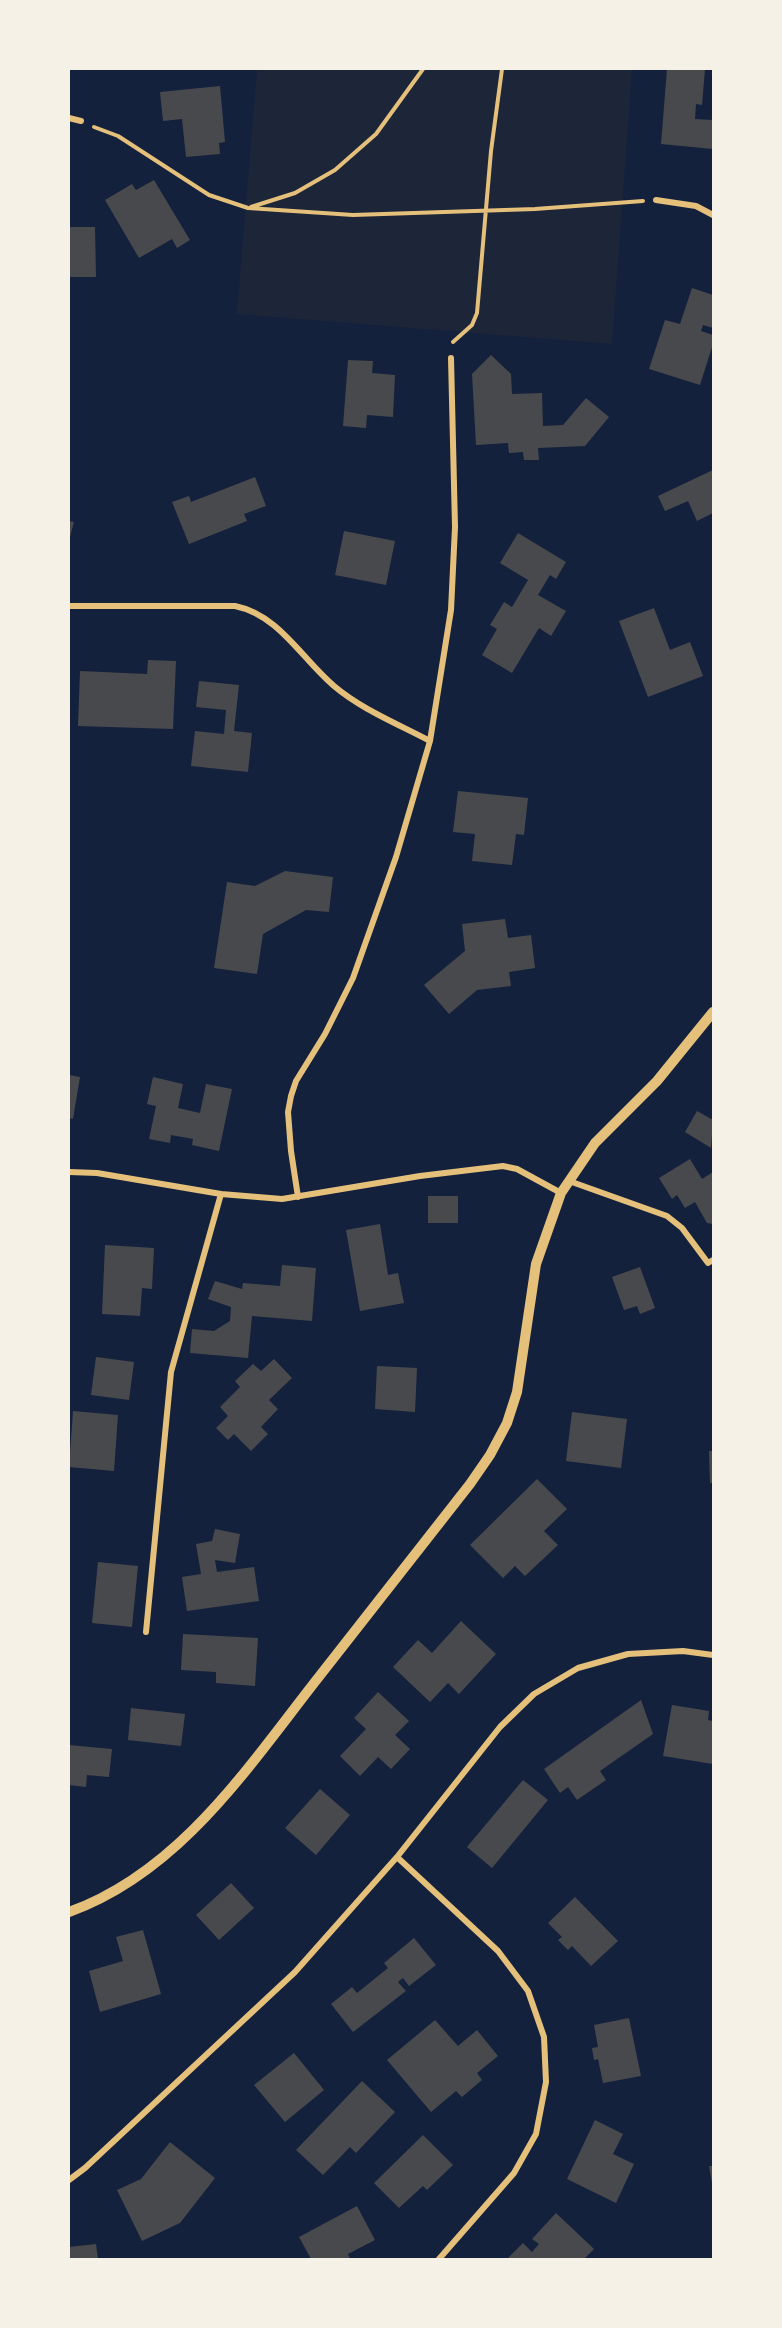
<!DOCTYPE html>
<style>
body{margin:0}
#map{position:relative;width:782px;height:2328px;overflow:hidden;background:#14213d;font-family:"Golos Text",sans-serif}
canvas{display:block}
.frame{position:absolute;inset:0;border:70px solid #f6f1e7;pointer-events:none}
</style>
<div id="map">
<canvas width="782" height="2328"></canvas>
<div class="frame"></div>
</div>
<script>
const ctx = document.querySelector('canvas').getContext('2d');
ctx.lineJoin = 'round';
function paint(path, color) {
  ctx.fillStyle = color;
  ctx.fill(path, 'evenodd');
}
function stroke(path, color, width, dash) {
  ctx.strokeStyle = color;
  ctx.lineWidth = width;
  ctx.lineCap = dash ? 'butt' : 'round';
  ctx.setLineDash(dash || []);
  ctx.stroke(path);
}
paint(new Path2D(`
 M257,69H632L612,344L237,314Z`), '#1d2539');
paint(new Path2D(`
 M667,69H705L702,105L696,104L695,119L713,120V149L661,144Z
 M220,86L225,142L219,143L220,154L186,157L182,119L163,121L160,92Z
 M154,180L190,240L177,248L172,239L139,258L105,200L132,184L136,190Z
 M69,227H95L96,277H69Z
 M692,288L713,295V328L703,325L701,331L713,335V344L700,385L649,369L665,320L680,324Z
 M491,355L511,374L512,394L542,393L543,426L563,425L586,398L609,417L585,446L538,448L539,460H524L523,452L509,453L508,443L476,445L472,374Z
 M348,360L373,361L372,373L395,375L393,417L367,415L366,428L343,426Z
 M713,470V513L697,521L688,501L665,511L658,496Z
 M255,477L266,506L244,514L247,521L189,544L172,502L189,496L191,502Z
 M69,521L74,522L70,537H69Z
 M344,531L395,541L386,585L335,575Z
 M518,533L566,562L556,579L550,575L538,595L566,611L551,636L539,628L512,673L482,655L497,629L490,625L504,602L512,607L528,580L500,563Z
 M654,608L670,650L690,642L703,676L648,697L619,621Z
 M148,660L176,661L173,729L78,726L80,671L147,674Z
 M199,681L239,685L234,731L252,733L248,772L191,766L195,731L224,734L226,710L196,707Z
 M458,791L528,798L524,835L516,834L512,865L472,861L475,834L453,832Z
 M285,871L333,877L329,912L306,910L263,934L257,974L214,968L227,882L255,886Z
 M505,919L508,938L531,935L535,968L509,972L511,986L477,990L449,1014L424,985L465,951L462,924Z
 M69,1075L80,1077L73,1119L69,1118Z
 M153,1077L183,1084L178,1108L200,1113L206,1084L232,1089L219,1151L192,1145L193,1139L171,1135L170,1143L149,1139L156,1106L147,1104Z
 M697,1111L713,1120L711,1148L685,1132Z
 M690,1159L702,1179L713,1172V1224L707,1223L695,1202L685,1208L677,1195L672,1199L659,1178Z
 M428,1196H458V1223H428Z
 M380,1224L388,1275L398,1273L404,1303L360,1311L346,1230Z
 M105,1245L154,1248L152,1289L142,1288L140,1316L102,1314Z
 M282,1265L316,1268L312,1321L252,1316L248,1358L190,1353L192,1329L214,1331L230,1321L231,1307L208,1299L215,1281L242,1289L243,1283L280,1286Z
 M640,1267L655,1308L640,1314L637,1306L624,1310L612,1277Z
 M96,1357L134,1362L129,1400L91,1395Z
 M274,1359L292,1378L269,1400L278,1409L261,1427L268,1434L251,1451L234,1434L228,1440L216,1428L228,1416L220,1407L240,1387L235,1381L253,1364L261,1371Z
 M377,1366L417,1368L415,1412L375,1409Z
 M73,1411L118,1415L114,1471L69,1467Z
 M572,1412L627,1419L621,1468L566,1461Z
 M709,1451H713V1483H710Z
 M537,1479L567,1509L544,1531L558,1545L525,1576L515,1566L503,1578L470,1545Z
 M215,1529L240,1534L235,1563L215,1560L217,1572L254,1567L259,1601L187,1611L182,1577L201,1574L196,1544L212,1541Z
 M98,1562L138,1566L132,1627L92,1623Z
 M461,1621L496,1654L459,1694L448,1683L430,1702L393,1667L418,1640L432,1653Z
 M183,1634L258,1638L255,1686L216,1683V1672L181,1670Z
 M378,1692L409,1721L395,1735L410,1749L391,1769L378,1757L360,1776L340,1756L366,1729L354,1718Z
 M641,1700L653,1734L600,1771L606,1780L577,1800L568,1787L560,1793L544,1769Z
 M672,1705L709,1711L708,1720L713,1721V1764L663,1756Z
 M131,1708L185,1714L181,1746L128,1740Z
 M69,1745L112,1749L109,1777L87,1775L86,1787L69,1785Z
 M523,1780L548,1800L492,1868L467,1847Z
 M320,1789L350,1815L316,1855L285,1828Z
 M231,1883L254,1908L219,1940L196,1915Z
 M575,1897L618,1941L591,1966L572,1946L568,1950L558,1940L562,1937L548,1923Z
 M143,1930L161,1994L100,2012L89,1971L123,1961L116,1937Z
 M414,1938L436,1965L409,1986L403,1978L398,1982L406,1991L353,2032L331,2004L352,1987L357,1993L388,1968L384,1963Z
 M629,2018L641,2076L603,2083L598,2059L594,2060L592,2048L598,2047L594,2025Z
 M435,2020L458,2046L477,2030L498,2056L477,2073L482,2080L462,2097L456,2091L431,2112L387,2060Z
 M294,2053L324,2090L285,2122L254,2085Z
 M362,2081L395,2112L356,2153L350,2147L323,2175L296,2150Z
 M595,2120L623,2134L613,2154L634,2164L616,2203L567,2179Z
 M423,2135L453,2165L427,2190L423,2186L399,2208L374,2183Z
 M170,2142L215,2178L180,2223L142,2241L117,2190L141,2179Z
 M709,2166H713V2183H712Z
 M357,2206L375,2240L348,2254L350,2259H311L299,2237Z
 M556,2213L594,2249L584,2259H507L523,2243L532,2252L539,2244L532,2239Z
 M96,2244L98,2259H69V2247Z`), '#48494c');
stroke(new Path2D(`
 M94,127L118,136L209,195L248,208L353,215L535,209L643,201
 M251,207L295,193L335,170L376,134L423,69
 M453,342L472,325L477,313L491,151L502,69`), '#e5c07b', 4);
stroke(new Path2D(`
 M69,118L81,121
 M656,200L696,206L713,215
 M69,606H235C279,615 301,658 334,686C361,709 398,724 430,741L396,857L353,978L325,1034L296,1081L291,1096L288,1112L291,1151L298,1197
 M430,741L451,610L455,527L451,358
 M69,1172L97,1173L221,1194L282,1199L420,1176L503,1166L517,1169L561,1193
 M569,1181L667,1216L682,1228L708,1263L713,1260
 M146,1632L171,1372L221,1194
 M397,1857L498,1951L528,1991L544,2037L546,2082L536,2134L514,2173L439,2259
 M69,2180L85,2168L295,1972L397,1857L500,1727L534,1694L578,1668L628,1654L683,1651L713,1655`), '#e5c07b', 6);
stroke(new Path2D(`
 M69,1912C180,1872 248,1767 318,1678C369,1613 419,1549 470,1484L490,1455L507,1423L517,1392L536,1264L561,1193L595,1143L657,1081L713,1012`), '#e5c07b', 10);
</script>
